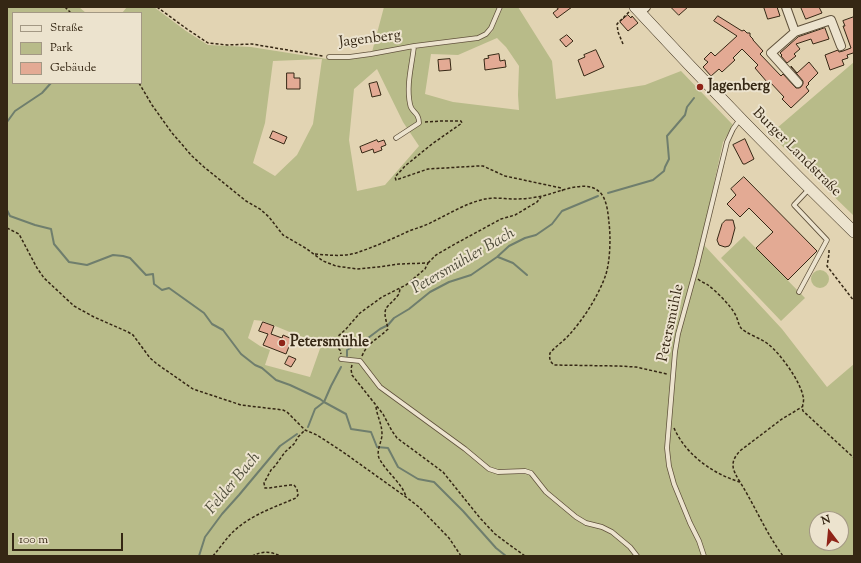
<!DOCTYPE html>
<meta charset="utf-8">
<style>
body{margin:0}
#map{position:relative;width:861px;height:563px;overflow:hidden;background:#e2d4b3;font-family:"Sorts Mill Goudy",serif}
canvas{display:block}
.frame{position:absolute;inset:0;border:8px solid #352714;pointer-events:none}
.legend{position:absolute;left:12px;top:12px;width:130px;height:72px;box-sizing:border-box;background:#ece3ce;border:1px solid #a39884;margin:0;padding:5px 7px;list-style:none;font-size:12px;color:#352714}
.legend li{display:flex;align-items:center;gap:8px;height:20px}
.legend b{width:20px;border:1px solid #a39884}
.north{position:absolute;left:809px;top:511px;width:40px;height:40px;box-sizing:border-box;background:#ece3ce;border:1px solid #a39884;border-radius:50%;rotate:344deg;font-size:11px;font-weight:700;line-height:16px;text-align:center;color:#352714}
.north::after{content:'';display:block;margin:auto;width:14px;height:18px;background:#8f2418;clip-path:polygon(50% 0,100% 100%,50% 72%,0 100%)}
.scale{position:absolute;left:12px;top:533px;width:111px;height:18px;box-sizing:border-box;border:2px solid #352714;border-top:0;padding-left:5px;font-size:12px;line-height:14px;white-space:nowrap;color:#352714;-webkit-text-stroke:3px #ece3ce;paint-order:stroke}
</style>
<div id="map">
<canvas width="861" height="563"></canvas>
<div class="frame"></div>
<ul class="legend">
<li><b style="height:5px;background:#ece3ce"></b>Straße</li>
<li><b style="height:11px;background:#b8bb89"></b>Park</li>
<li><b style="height:11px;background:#e3aa94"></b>Gebäude</li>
</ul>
<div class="north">N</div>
<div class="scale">100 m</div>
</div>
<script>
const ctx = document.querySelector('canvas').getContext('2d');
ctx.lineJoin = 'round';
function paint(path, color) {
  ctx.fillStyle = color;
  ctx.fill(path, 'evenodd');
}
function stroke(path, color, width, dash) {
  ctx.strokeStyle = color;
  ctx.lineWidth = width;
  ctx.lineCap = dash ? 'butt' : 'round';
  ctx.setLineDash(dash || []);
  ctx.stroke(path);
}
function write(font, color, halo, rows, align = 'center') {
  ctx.font = font + ' "Sorts Mill Goudy",serif';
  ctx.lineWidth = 4;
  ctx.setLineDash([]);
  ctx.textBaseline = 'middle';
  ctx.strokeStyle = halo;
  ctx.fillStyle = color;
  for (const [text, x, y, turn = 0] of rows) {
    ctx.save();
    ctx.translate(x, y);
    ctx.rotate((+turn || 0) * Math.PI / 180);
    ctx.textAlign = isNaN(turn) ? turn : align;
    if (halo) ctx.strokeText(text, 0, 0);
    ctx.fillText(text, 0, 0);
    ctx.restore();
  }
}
paint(new Path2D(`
 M7,7H79L86,13H13V83H141V13H122L127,7H154L186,31L208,45L251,47L327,59H353L419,48L480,40L492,32L503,7H518L552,61L556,99L645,85L681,71L733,125L723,142L701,244L704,245L782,329L827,387L854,364V556H7ZM497,38L506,47L519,66L518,95L519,110L453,102L425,94L431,54L458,55ZM322,59L313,124L297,155L275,176L253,163L265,123L273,61ZM377,69L403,122L419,146L385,185L357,191L349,140L354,89ZM254,320L263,321L297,335L322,343L310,377L265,365L270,350L260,346L248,338ZM817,519H841V543H817Z
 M384,7H498L491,28L478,38L372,52Z
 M854,62V216L819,182L770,134Z
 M744,236L805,298L781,321L721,258Z
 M811 279a9 9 0 1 1 18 0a9 9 0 1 1-18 0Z`), '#b8bb89');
stroke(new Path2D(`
 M7,122L15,111L42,93L51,83
 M7,180V186
 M608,193L653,180L664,171L665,167L669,159L667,136L685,115L687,107L694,98
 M7,210L10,216L35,225L51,229L54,244L69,262L87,265L113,255L123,256L130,258L146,275L153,274L154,284L162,290L169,288L204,313L212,324L223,330L241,354L255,365L262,368L276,380L290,385L320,399L324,402L346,414L351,429L371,432L377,447L388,448L398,467L418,479L434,482L463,511L496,548L506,556
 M498,257L513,263L527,275
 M347,356V350L368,338L380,329L388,325L394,318L409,309L430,292L449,282L471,275L497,257L509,246L525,238L536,235L552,224L562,211L598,196
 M308,427L315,409L324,402L331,386L341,367
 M199,556L205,537L222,514L239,495L280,446L297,434`), '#6f7e6d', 2);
const building = new Path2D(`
 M556,7H572L557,18L553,13L558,9Z
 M671,7H688L679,15Z
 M764,7H777L780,16L768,19Z
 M801,7H819L822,13L806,19Z
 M628,15L631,18L632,16L638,23L628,31L620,22Z
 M718,16L742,31L744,30L747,33H750V36L753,39V40L763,51L760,54L781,76L783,74L796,88H799L801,87L803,84V81L791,67V66L797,73L809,62L818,73L808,83L809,84L806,87L809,91L791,108L782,99L784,97L769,81L767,82L755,68L758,65L742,49L733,58L735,60L722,72L719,69L711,76L703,67L708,62L704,59L711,52L715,56L737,36L714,21Z
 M854,17V54L853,53L847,55L848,58L842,60L844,65L830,70L825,55L838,50L839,52L843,51L851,48L843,26H845L843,21Z
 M825,28L829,39L813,44L811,39L796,44L800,49L794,54L796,56L787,63L781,56L782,55L780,53L798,37Z
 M567,35L573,41L566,47L560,40Z
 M596,50L604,67L584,76L578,60L585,57L584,55Z
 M499,54L500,61L505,60L506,67L485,70L484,59L489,58L488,56Z
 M450,59L451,70L439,71L438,60Z
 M287,73H294V78H300V89H287Z
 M377,82L381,95L372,97L369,84Z
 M273,131L287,137L284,144L270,138Z
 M745,139L754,159L745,164H743L733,145Z
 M377,140L378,142L384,140L386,145L381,147L382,150L374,153L373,149L362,153L360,147Z
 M744,177L817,251L788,280L756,248L773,232L749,208L740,217L727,204L736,195L731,189Z
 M726,220H733L735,228L731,243L729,246L725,247L719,245L717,240L722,224Z
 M263,322L274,326L271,334L282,338L283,335L292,339L286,354L263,345L268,334L259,331Z
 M289,356L296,359L291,367L285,364Z`);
paint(building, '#e3aa94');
stroke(building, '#352714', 1);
const service = new Path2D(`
 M329,57H349L371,54L414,46L478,38L486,34L491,28L500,7
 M396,138L419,123C419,111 411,113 410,104C406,85 412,65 414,46
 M799,292L827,240L794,205L809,189
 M341,359L360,361L380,387L465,449L489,469L498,472L525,471L531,473L546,492L576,517L586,523L602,527L612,532L630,547L637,556
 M704,556L699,541L690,523L674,484L669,466L667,448L675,352L678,334L697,265L727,142L733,129L740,119`);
const minor = new Path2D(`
 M786,7L795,32L831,20L841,46
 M640,13L646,7
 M795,32L771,53L798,83`);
const secondary = new Path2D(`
 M635,7C706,84 779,159 854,232`);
stroke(service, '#60523c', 5.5);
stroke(minor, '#60523c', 10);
stroke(secondary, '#352714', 12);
stroke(new Path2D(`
 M65,7L71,13
 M157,7L187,29L208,43L227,45L252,44L323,56
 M623,44L618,32L617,24L629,12
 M139,83L152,105L172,133L192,156L204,167L246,201L260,209L269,217L283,235L307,249L323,261L336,266L357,269L378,267L399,264L428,263L425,269L406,285L382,297L360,313L346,329L334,340L333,343L340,350L341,354
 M425,122L442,121H461L462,123L432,144L405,166L395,177L396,180L428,169L478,166H483L505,176L561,188L563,191
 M7,228L19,234L37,268L44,278L74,306L94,317L128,332L133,335L150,358L157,364L193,389L241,405L283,410L287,412L305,430L317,435L343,452L406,497L419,507L449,538L461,556
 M829,250V254L827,266L854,301
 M315,254C329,255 342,257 356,253C374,247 392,239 409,231C417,228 425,226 432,222C449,214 466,203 485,199C494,197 505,199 515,199C524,199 533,198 542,196C557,193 583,180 597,190C607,196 608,213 609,223C611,238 610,264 605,277C597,298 584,318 570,334C564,341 556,346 550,353C549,358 550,362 554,365L618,366L636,367L667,374
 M428,263L436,255L455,244L501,219L515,215L537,202L541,197
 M698,279C701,282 705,283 708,285C716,291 731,306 735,314C738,319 738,324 741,328C745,333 762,339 768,344C780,353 800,381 803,396C805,402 801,406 803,411L854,458
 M362,356C367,343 379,338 388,329V328C381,304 387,310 399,294L400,289
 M352,365L351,369L352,375L383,414L392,431L397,438L443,472L480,518L495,534L507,543L525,556
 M376,407C377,416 382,424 382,434C382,442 376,450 379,458C386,472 403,484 406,497
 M674,428C686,455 713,474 740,482C755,506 766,533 783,556
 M740,482C732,469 729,462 741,450L782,419L802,407
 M213,556C220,548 227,537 235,530C253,514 275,507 296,498L298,495L297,489L294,485H290L269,488H265L264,483L271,470L275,466L285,452L294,444L298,437L304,431
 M252,556C262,551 270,551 280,556`), '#352714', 1.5, [3, 2]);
stroke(service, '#ece3ce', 4);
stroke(minor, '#ece3ce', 8);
stroke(secondary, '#ece3ce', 11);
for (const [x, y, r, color] of [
 [700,87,4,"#8f2418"],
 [282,343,4,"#8f2418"]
]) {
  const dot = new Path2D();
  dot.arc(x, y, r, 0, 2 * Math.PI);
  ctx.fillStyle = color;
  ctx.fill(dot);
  stroke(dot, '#ece3ce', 1.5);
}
write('15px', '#352714', '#ece3ce', [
 ["Jagenberg",370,40,-7],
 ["Burger Landstraße",796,153,45],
 ["Petersmühle",672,323,-78]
]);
write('bold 15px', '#352714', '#ece3ce', [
 ["Jagenberg",708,87],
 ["Petersmühle",290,343]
], 'left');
write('italic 16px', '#4d4b39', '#ece3ce', [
 ["Petersmühler Bach",464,262,-30],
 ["Felder Bach",234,484,-50]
]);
</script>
